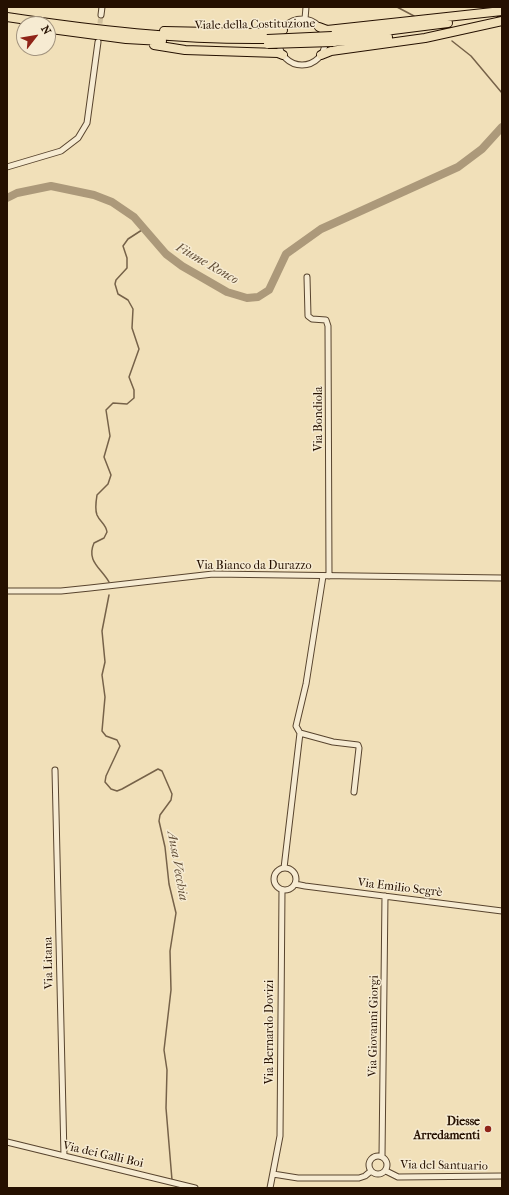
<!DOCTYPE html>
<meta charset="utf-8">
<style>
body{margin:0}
#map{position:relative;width:509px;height:1195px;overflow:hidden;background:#f1e0b9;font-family:"IM FELL French Canon",serif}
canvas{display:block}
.frame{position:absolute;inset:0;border:8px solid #251000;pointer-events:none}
.north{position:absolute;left:16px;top:16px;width:40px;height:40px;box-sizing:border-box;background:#f6ebd2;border:1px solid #a2937e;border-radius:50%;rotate:59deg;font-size:11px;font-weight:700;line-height:16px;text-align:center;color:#251000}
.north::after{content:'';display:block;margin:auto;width:14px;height:18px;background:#8f2418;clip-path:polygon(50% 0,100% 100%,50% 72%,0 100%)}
</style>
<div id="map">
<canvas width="509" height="1195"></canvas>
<div class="frame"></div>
<div class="north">N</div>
</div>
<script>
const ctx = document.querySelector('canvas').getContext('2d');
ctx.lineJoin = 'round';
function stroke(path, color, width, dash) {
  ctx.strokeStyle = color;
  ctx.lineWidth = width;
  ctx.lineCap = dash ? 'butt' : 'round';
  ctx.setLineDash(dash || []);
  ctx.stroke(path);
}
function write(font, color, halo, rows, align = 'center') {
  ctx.font = font + ' "IM FELL French Canon",serif';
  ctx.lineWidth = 3;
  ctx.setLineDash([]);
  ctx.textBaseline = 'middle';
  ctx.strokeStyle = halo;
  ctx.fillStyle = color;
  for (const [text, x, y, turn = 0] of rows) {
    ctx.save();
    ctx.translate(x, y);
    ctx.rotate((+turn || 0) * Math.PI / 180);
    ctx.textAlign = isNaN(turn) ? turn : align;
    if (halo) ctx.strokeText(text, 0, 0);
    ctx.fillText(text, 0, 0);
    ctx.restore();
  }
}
stroke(new Path2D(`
 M397,7L414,16
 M452,41L471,56L502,93
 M109,582C101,568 86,561 94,543L104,538L107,532C106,524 100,522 97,515C95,510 96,501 97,495L108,484L111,475L104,457L110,436L106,410L113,403L127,404L134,398V390L129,377L139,349L132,328L133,309L128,300L118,294L115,284L116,280L127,268V258L123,246L128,239L145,228
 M109,595L102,631L105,662L102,675L105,697L102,731L106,736L117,740L120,746L106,776L105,782L111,789L117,791L122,789L158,769L162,771L172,794L171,800L160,815L159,821L165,847L169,884L176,913L170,951L171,990L164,1050L167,1070L166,1108L172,1180`), '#766249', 1.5);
stroke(new Path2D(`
 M7,198L17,193L51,186L94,195L112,202L134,217L166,254L182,266L227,292L247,298L258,297L269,290L286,254L321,229L458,167L482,149L502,127`), '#ac997a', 8);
stroke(new Path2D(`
 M99,31L101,15`), '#d2c19d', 5, [5, 2.5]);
const minor = new Path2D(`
 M101,15L102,7
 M305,19L306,7
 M279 42a23 23 0 1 1 46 0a23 23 0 1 1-46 0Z
 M7,167L61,151L78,138L87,123L98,42
 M307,277L308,316L312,319L326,320L328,326L329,576
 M323,576L306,684L296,726L300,733L333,742L358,745L359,748L354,792
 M7,591H61L90,588L213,574L502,578
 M55,770L64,1156
 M274 879a11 11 0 1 1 22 0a11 11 0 1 1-22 0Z
 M284,868L300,733
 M295,884L305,886L502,911
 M7,1142L195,1188
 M369 1165a9 9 0 1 1 18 0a9 9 0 1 1-18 0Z
 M382,1156L385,896
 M386,1171L398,1177L502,1176
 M273,1174L298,1178H359L365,1176L371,1171
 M270,1188L280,1136L282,890`);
const highway = new Path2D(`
 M7,17C93,30 179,40 267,39
 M319,27L327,30L502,11
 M51,29L126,39L162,41
 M164,31L258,33L283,30
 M332,36L369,33L448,23
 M333,42L388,37
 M154,45L185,50L278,53L283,55
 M321,55L331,51L425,38L502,21`);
stroke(minor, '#58442e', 7);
stroke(highway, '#251000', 10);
stroke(minor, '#f6ebd2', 5);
stroke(highway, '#f1e0b9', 8);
const highwayBridge = new Path2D(`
 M267,39L332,36
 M268,44L333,42`);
stroke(highwayBridge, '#251000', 10, []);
stroke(highwayBridge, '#f1e0b9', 8);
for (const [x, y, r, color] of [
 [488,1129,4,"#8f2418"]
]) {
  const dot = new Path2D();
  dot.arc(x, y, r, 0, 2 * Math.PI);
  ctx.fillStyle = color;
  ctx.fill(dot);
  stroke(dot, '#f6ebd2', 1.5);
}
write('12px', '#251000', '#f6ebd2', [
 ["Viale della Costituzione",255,25,-1],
 ["Via Bondiola",319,419,-90],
 ["Via Bianco da Durazzo",254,566],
 ["Via Emilio Segrè",400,888,7],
 ["Via Litana",49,963,-91],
 ["Via Giovanni Giorgi",374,1026,-89],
 ["Via Bernardo Dovizi",270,1032,-90],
 ["Via dei Galli Boi",103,1155,13],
 ["Via del Santuario",444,1166,1]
]);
write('bold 12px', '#251000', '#f6ebd2', [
 ["Diesse",480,1122],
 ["Arredamenti",480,1136]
], 'right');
write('italic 13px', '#624e37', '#f6ebd2', [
 ["Fiume Ronco",207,264,30],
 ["Ausa Vecchia",177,866,80]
]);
</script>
